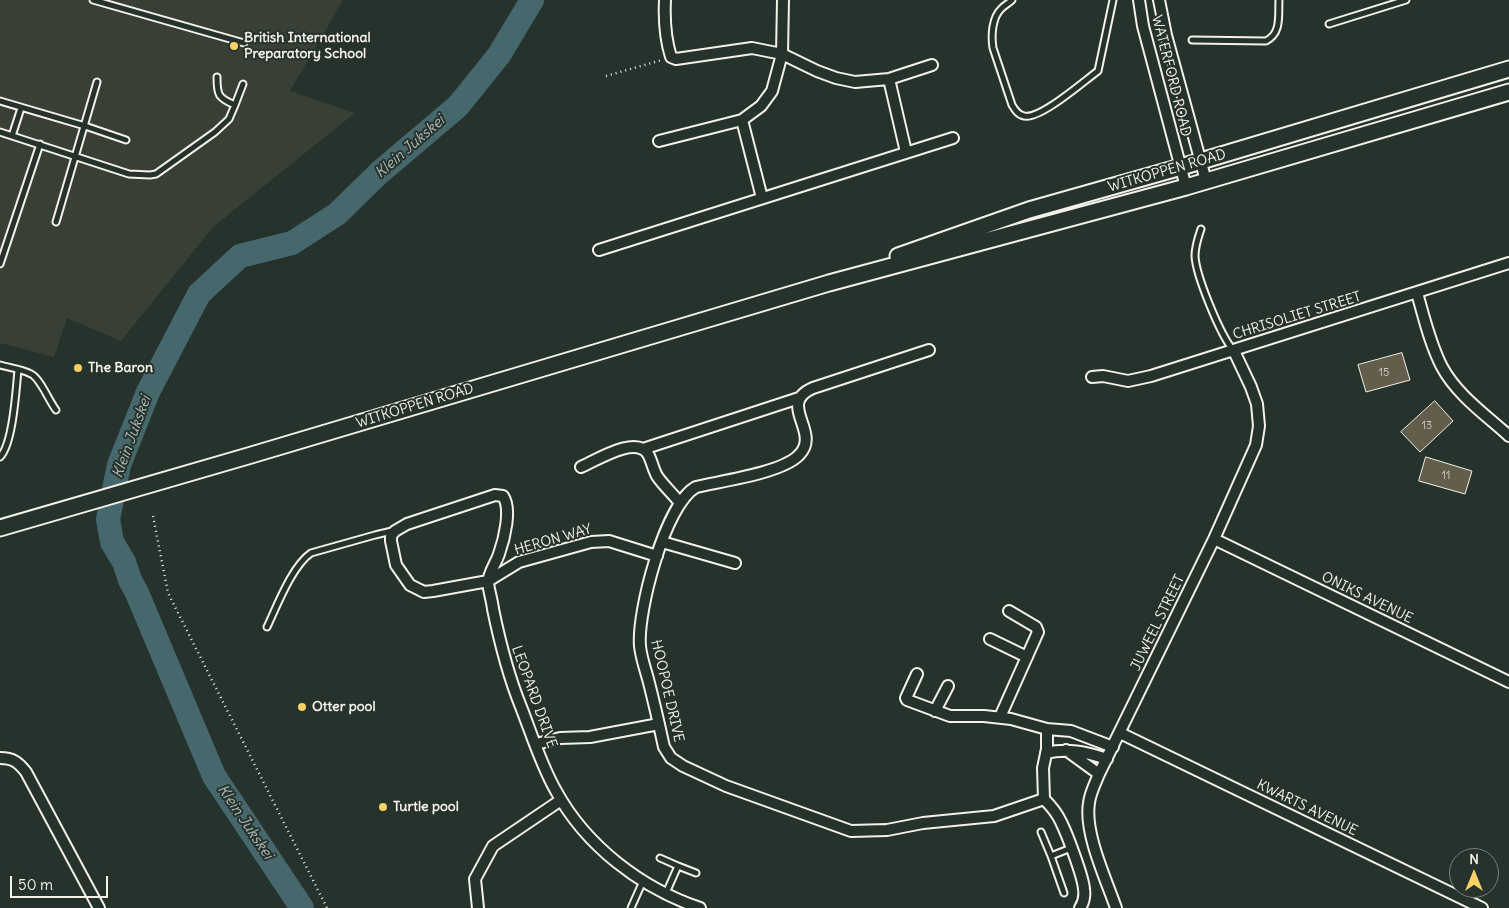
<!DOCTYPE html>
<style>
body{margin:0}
#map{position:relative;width:1509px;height:908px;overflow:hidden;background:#26332d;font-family:Delius,sans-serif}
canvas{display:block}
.north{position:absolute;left:1449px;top:848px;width:50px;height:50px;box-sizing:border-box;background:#26332d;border:1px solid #787f78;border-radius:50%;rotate:0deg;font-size:14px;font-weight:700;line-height:20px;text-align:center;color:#f4f1e8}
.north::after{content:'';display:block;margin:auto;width:18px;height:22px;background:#ffd166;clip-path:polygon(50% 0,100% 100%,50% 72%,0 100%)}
.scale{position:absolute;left:10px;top:876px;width:98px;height:22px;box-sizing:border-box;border:2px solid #f4f1e8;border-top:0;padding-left:6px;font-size:15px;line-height:18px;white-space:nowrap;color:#f4f1e8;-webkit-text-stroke:4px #26332d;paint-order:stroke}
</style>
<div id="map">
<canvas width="1509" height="908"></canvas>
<div class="north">N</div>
<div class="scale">50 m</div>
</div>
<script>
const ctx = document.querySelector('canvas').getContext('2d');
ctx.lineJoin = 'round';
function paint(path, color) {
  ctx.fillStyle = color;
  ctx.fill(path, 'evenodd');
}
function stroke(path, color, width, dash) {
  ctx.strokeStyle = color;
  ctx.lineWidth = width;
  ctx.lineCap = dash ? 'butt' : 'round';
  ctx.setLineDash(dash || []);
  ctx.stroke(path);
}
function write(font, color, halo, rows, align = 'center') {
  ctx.font = font + ' Delius,sans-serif';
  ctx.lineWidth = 4;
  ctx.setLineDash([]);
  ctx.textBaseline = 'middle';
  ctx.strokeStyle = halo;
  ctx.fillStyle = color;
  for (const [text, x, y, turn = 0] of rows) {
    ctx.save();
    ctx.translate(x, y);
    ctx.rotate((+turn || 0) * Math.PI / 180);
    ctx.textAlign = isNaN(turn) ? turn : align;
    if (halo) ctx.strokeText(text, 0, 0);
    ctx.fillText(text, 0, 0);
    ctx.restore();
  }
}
paint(new Path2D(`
 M0,0H343L290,91L355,113L213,227L121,341L67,318L54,357L0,343Z`), '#384036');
stroke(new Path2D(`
 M302,908L214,776L137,593L130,580L124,562L112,542L108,519L119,465L148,392L199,294L240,256L292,243L337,214L379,173L458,106L499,55L532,0`), '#46686c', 24);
const building = new Path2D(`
 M1402,353L1410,380L1366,392L1358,365Z
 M1435,401L1453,421L1420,452L1401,432Z
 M1426,457L1472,471L1465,494L1419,481Z`);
paint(building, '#635e4b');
stroke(building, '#f4f1e8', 1);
const lane = new Path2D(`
 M93,0L244,43
 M1012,0C1009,3 1005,5 1002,8C992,17 991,35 993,48L1012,105C1015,110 1018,115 1024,116C1040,120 1084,81 1098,71L1113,0
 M1329,24L1406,0
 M1192,40L1266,41C1282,33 1278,15 1279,0
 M0,101L85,126L126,140
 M235,105L243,84
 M0,132L129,174L150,175L156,174L215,132L229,119L235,105C218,98 217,95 217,77
 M12,136L21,108
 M56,222L97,82
 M1201,229C1198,238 1195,246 1195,256C1196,276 1220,334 1233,350
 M0,264L40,144
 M0,365C10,368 22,369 31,374C40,378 49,401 56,410
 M0,457C13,444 16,390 18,370
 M267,627C277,606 292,566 311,553L375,535L392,531
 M1041,832L1051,856L1071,848
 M1051,856L1064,893
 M660,858L678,866L666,893
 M678,866L696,873
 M631,908L643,881`);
const street = new Path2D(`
 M665,0C664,20 665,38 671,57L676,59L752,48L782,54L817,71L836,78L855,82L889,79L932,65
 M1139,0L1143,26L1186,187
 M1159,0L1166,35L1206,181
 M889,79L906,152
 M742,120L762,198
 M659,141L742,120L761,106L772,91L782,54L783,0
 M599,250L953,138
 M1417,293C1424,317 1430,344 1442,367C1457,395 1486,415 1509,436
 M929,350L813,388C776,404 822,432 799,455C782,473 721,481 696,487C665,504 637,612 640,646C641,657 645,668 648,679C654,702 659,724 664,747L671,758L683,766L726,786L851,831L887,830L923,823L994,816L1044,799
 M1092,377L1103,376L1128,381L1151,376L1509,263
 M643,449L799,398
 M581,467C597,460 636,435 648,454C652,461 653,469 657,476C663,485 673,494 680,503
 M1214,539L1509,682
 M662,542L735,563
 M657,556L609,541L591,542L519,562L488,581L433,591L424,592L410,585L396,565L391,541V536L395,531L407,524L495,495L503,496C512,509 504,540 499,554C496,563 488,574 488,583C489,591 492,600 493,609C500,643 508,675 521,707C532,735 541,765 556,791C586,846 641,888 700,908
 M990,639L1027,657
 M917,674L906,698L907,700L950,716H984L1011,719L1047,729L1071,731L1113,747
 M935,711L948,686
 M1000,717L1038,632L1036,627L1009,611
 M1120,733L1482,908
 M536,744L560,738L590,737L659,724
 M1066,750L1099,774
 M1046,753C1067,748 1086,752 1107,759
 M0,758C13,758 18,762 26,772L99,908
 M1044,799C1051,806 1057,813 1061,822C1067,834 1083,876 1084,889C1085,896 1084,902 1080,908
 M1044,799L1043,768L1047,749V729
 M478,908L475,879L493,846L561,800
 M1116,908C1106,879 1084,833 1089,803C1090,793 1095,784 1099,774L1214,539L1256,445L1259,426L1257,404L1251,387L1234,351`);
const secondary = new Path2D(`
 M898,256L1029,210L1181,167L1509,69
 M0,528L248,456L829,283L1186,187L1509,92`);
stroke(lane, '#f4f1e8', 9);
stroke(street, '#f4f1e8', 14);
stroke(secondary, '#f4f1e8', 19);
stroke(new Path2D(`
 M606,76L662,60
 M153,516L168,593L327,908`), '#f4f1e8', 2.5, [1, 4]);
stroke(lane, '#26332d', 5);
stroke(street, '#26332d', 10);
stroke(secondary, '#26332d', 15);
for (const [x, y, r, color] of [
 [234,46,5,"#ffd166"],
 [78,368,5,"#ffd166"],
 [302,707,5,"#ffd166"],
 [383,807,5,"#ffd166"]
]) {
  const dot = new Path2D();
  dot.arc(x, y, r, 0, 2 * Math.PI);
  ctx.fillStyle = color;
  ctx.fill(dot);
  stroke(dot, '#26332d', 2);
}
write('11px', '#d0ccc1', null, [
 ["15",1384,373],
 ["13",1427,426],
 ["11",1446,476]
]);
write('bold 14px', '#f4f1e8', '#26332d', [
 ["British International",244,38],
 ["Preparatory School",244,54],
 ["The Baron",88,368],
 ["Otter pool",312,707],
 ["Turtle pool",393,807]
], 'left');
write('14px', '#f4f1e8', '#26332d', [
 ["WATERFORD ROAD",1171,76,76],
 ["WITKOPPEN ROAD",1167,171,-16],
 ["CHRISOLIET STREET",1297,316,-17],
 ["WITKOPPEN ROAD",415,406,-17],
 ["HERON WAY",553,540,-16],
 ["ONIKS AVENUE",1367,598,26],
 ["JUWEEL STREET",1158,623,-64],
 ["HOOPOE DRIVE",667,691,77],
 ["LEOPARD DRIVE",534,697,70],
 ["KWARTS AVENUE",1307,808,26]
]);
write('italic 15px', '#aebab6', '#26332d', [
 ["Klein Jukskei",410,147,-41],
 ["Klein Jukskei",132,437,-70],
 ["Klein Jukskei",245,822,56]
]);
</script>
